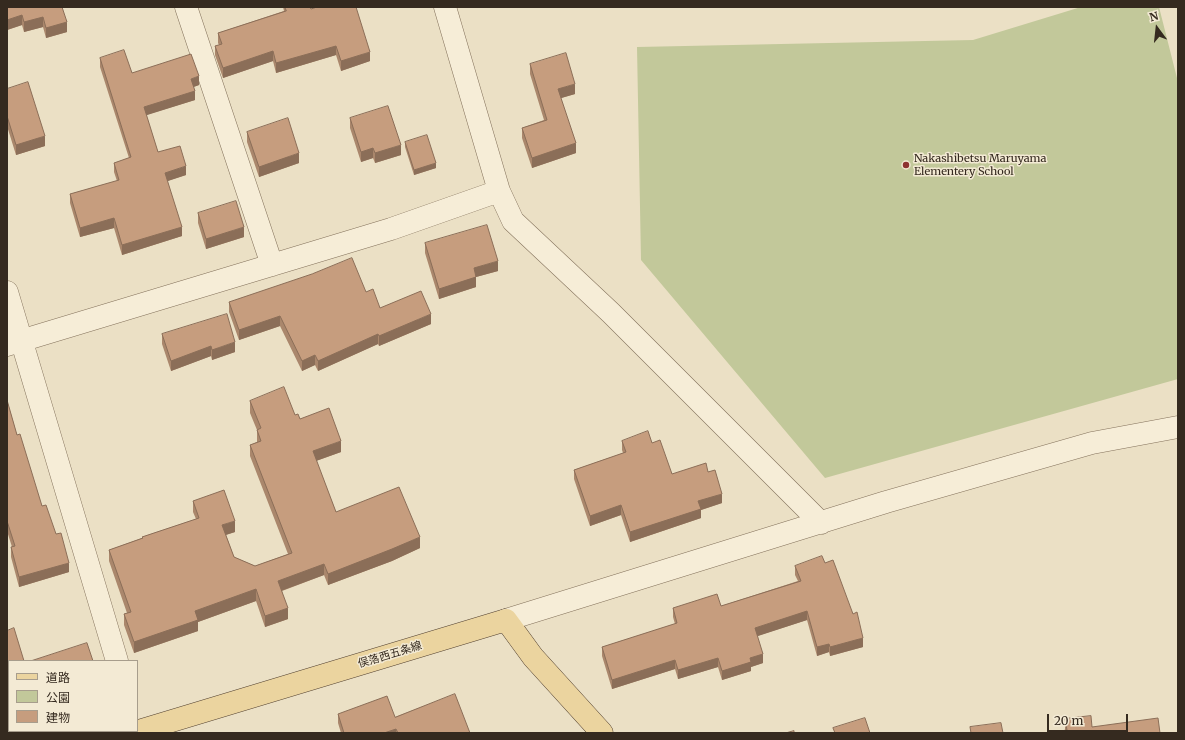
<!DOCTYPE html>
<meta charset="utf-8">
<style>
body{margin:0}
#map{position:relative;width:1185px;height:740px;overflow:hidden;background:#ebe0c5;font-family:Merriweather,"Noto Sans JP",serif}
canvas{display:block}
.frame{position:absolute;inset:0;border:8px solid #352a1f;pointer-events:none}
.legend{position:absolute;left:8px;top:660px;width:130px;height:72px;box-sizing:border-box;background:#f3ead4;border:1px solid #a79d8c;margin:0;padding:5px 7px;list-style:none;font-size:12px;color:#352a1f}
.legend li{display:flex;align-items:center;gap:8px;height:20px}
.legend b{width:20px;border:1px solid #a79d8c}
.north{position:absolute;left:1137px;top:8px;width:40px;height:40px;-webkit-text-stroke:3px #f3ead4;paint-order:stroke;rotate:345deg;font-size:11px;font-weight:700;line-height:16px;text-align:center;color:#352a1f}
.north::after{content:'';display:block;margin:auto;width:14px;height:18px;background:#352a1f;clip-path:polygon(50% 0,100% 100%,50% 72%,0 100%)}
.scale{position:absolute;left:1047px;top:714px;width:81px;height:18px;box-sizing:border-box;border:2px solid #352a1f;border-top:0;padding-left:5px;font-size:12px;line-height:14px;white-space:nowrap;color:#352a1f;-webkit-text-stroke:3px #f3ead4;paint-order:stroke}
</style>
<div id="map">
<canvas width="1185" height="740"></canvas>
<div class="frame"></div>
<ul class="legend">
<li><b style="height:5px;background:#ebd49f"></b>道路</li>
<li><b style="height:11px;background:#c2c89a"></b>公園</li>
<li><b style="height:11px;background:#c69d7e"></b>建物</li>
</ul>
<div class="north">N</div>
<div class="scale">20 m</div>
</div>
<script>
const ctx = document.querySelector('canvas').getContext('2d');
ctx.lineJoin = 'round';
function paint(path, color) {
  ctx.fillStyle = color;
  ctx.fill(path, 'evenodd');
}
function stroke(path, color, width, dash) {
  ctx.strokeStyle = color;
  ctx.lineWidth = width;
  ctx.lineCap = dash ? 'butt' : 'round';
  ctx.setLineDash(dash || []);
  ctx.stroke(path);
}
function write(font, color, halo, rows, align = 'center') {
  ctx.font = font + ' Merriweather,"Noto Sans JP",serif';
  ctx.lineWidth = 3;
  ctx.setLineDash([]);
  ctx.textBaseline = 'middle';
  ctx.strokeStyle = halo;
  ctx.fillStyle = color;
  for (const [text, x, y, turn = 0] of rows) {
    ctx.save();
    ctx.translate(x, y);
    ctx.rotate((+turn || 0) * Math.PI / 180);
    ctx.textAlign = isNaN(turn) ? turn : align;
    if (halo) ctx.strokeText(text, 0, 0);
    ctx.fillText(text, 0, 0);
    ctx.restore();
  }
}
paint(new Path2D(`
 M1081,7H1159L1178,82V379L825,478L641,260L637,47L973,40Z`), '#c2c89a');
const minor = new Path2D(`
 M186,7L272,265
 M445,7L499,191L513,221L611,313L821,523
 M7,292L117,661
 M7,345L391,229L499,191
 M506,620L886,502L1092,443L1178,427`);
const major = new Path2D(`
 M132,733L506,620L533,657L602,733`);
stroke(minor, '#84725c', 23);
stroke(major, '#524030', 23);
stroke(minor, '#f6edd7', 22);
stroke(major, '#ebd49f', 22);
paint(new Path2D(`
 M7,7H62L67,32L46,38L43,27L24,32L22,25L7,30Z
 M283,7H310L311,9L370,61L341,71L336,55L276,73L273,61L223,78L215,55V46L219,45L218,43V33L284,11Z
 M100,58L132,73L199,85L193,87L195,100L146,115L158,152L186,175L167,181L182,236L122,255L114,228L80,237L70,203V194L117,181L114,172V163L129,158L100,67Z
 M530,64L575,94L561,98L576,153L532,168L522,138V128L544,120L530,74Z
 M7,89L45,146L16,155L7,126Z
 M350,118L401,155L375,163L373,158L361,162L350,128Z
 M247,132L299,163L259,177L247,142Z
 M405,142L436,168L414,175L405,147Z
 M198,213L244,237L206,249L198,223Z
 M425,243L498,271L476,277V287L439,299L425,253Z
 M366,292L380,308L431,324L379,346L378,344L318,371L315,365L302,371L280,326L239,340L229,312V302Z
 M162,334L235,352L212,360L211,356L171,371L162,344Z
 M7,400L17,435L42,506L69,572L19,587L11,557V547H12L7,531Z
 M250,401L295,415L341,452L316,461L336,512L420,548L392,561L328,585L324,575L282,591L288,619L265,627L256,601L198,622V631L134,653L124,625V614L127,613L109,561V550L142,538V537L196,519L193,512V501L235,532L226,535L234,557L255,566L288,554L250,456V445L257,442V430L250,413Z
 M622,441L652,443L672,474L708,472L722,503L701,510V518L630,542L621,515L590,526L574,479V470L623,453L622,450Z
 M825,563L863,647L830,656L829,652L817,656L807,620L757,636L763,663L751,667V671L722,680L718,667L678,679L675,669L612,689L602,656V647L675,624L673,617V608L721,606L798,581L795,575V566Z
 M338,714L395,717L470,733H341L338,723Z
 M1065,719L1092,727L1065,730Z`), '#aa876c');
paint(new Path2D(`
 M22,15V25L7,30V20Z
 M43,17V27L24,32V22Z
 M67,22V32L46,38V28Z
 M336,46V55L276,73V63Z
 M273,51V61L223,78V68Z
 M370,52V61L341,71V61Z
 M199,76V85L191,88V79Z
 M575,84V94L558,99V89Z
 M195,91V100L144,116V107Z
 M45,136V146L16,155V145Z
 M576,143V153L532,168V158Z
 M401,145V155L375,163V153Z
 M373,148V158L361,162V152Z
 M299,153V163L259,177V167Z
 M436,163V168L414,175V170Z
 M186,166V175L165,182V173Z
 M114,218V228L80,237V228Z
 M182,227V236L122,255V245Z
 M244,227V237L206,249V239Z
 M498,261V271L476,277V287L439,299V289L474,268Z
 M431,314V324L379,346V336Z
 M280,316V326L239,340V330Z
 M378,334V344L318,371V361Z
 M235,342V352L212,360V350Z
 M211,346V356L171,371V361Z
 M315,355V365L302,371V361Z
 M341,441V452L313,462V451Z
 M722,494V503L701,510V518L630,542V532L698,501Z
 M621,505V515L590,526V516Z
 M235,521V532L222,536V525Z
 M420,537V548L392,561L328,585V574Z
 M69,563V572L19,587V577Z
 M324,564V575L278,592V581Z
 M256,589V601L198,622V631L134,653V642L195,611Z
 M288,608V619L265,627V616Z
 M807,611V620L755,637V628Z
 M863,638V647L830,656V647Z
 M829,644V652L817,656V647Z
 M763,654V663L751,667V671L722,680V671L750,658Z
 M718,658V667L678,679V670Z
 M675,660V669L612,689V680Z
 M7,667H9V677H7Z
 M396,729V733H384Z`), '#8b6e58');
const building = new Path2D(`
 M7,7H62L67,22L46,28L43,17L24,22L22,15L7,20Z
 M285,7H310L311,9L317,7H356L370,52L341,61L336,46L276,63L273,51L223,68L215,46L222,44L218,33L286,11Z
 M124,50L132,73L191,54L199,76L191,79L195,91L144,107L158,152L180,146L186,166L165,173L182,227L122,245L114,218L80,228L70,194L119,180L114,163L131,157L100,58Z
 M566,53L575,84L558,89L576,143L532,158L522,128L547,120L530,64Z
 M28,82L45,136L16,145L7,116V89Z
 M388,106L401,145L375,153L373,148L361,152L350,118Z
 M288,118L299,153L259,167L247,132Z
 M427,135L436,163L414,170L405,142Z
 M236,201L244,227L206,239L198,213Z
 M487,225L498,261L474,268L476,277L439,289L425,243Z
 M352,258L366,292L373,289L380,308L421,291L431,314L379,336L378,334L318,361L315,355L302,361L280,316L239,330L229,302L312,274Z
 M227,314L235,342L212,350L211,346L171,361L162,334Z
 M284,387L295,415L298,414L300,419L329,408L341,441L313,451L336,512L399,487L420,537L392,549L328,574L324,564L278,581L288,608L265,616L256,589L195,611L198,620L134,642L124,614L131,612L109,550L143,538L142,537L199,518L193,501L224,490L235,521L222,525L234,557L255,566L292,553L250,445L261,441L257,430L261,428L250,401Z
 M7,400L17,435L20,434L42,506L46,505L56,534L61,533L69,563L19,577L11,547L15,546L7,521Z
 M648,431L652,443L660,440L672,474L706,463L708,472L715,470L722,494L698,501L701,509L630,532L621,505L590,516L574,470L626,452L622,441Z
 M822,556L825,563L833,560L853,614L857,612L863,638L830,647L829,644L817,647L807,611L755,628L763,654L750,658L751,662L722,671L718,658L678,670L675,660L612,680L602,647L677,623L673,608L717,594L721,606L801,581L795,566Z
 M14,628L24,661H9V667H7V631Z
 M87,643L93,661H31Z
 M455,694L470,733H398L396,729L384,733H344L338,714L387,696L395,717Z
 M1091,716L1092,727L1158,718L1160,733H1046L1067,730L1065,719Z
 M865,718L870,733H835L833,728Z
 M1001,723L1003,733H971L970,727Z
 M794,731V733H786Z`);
paint(building, '#c69d7e');
stroke(building, '#8b6e58', 1);
for (const [x, y, r, color] of [
 [906,165,4,"#8e3231"]
]) {
  const dot = new Path2D();
  dot.arc(x, y, r, 0, 2 * Math.PI);
  ctx.fillStyle = color;
  ctx.fill(dot);
  stroke(dot, '#f3ead4', 1.5);
}
write('11px', '#352a1f', '#f3ead4', [
 ["Nakashibetsu Maruyama",914,159],
 ["Elementery School",914,172]
], 'left');
write('11px', '#352a1f', '#f3ead4', [
 ["俣落西五条線",390,655,-17]
]);
</script>
